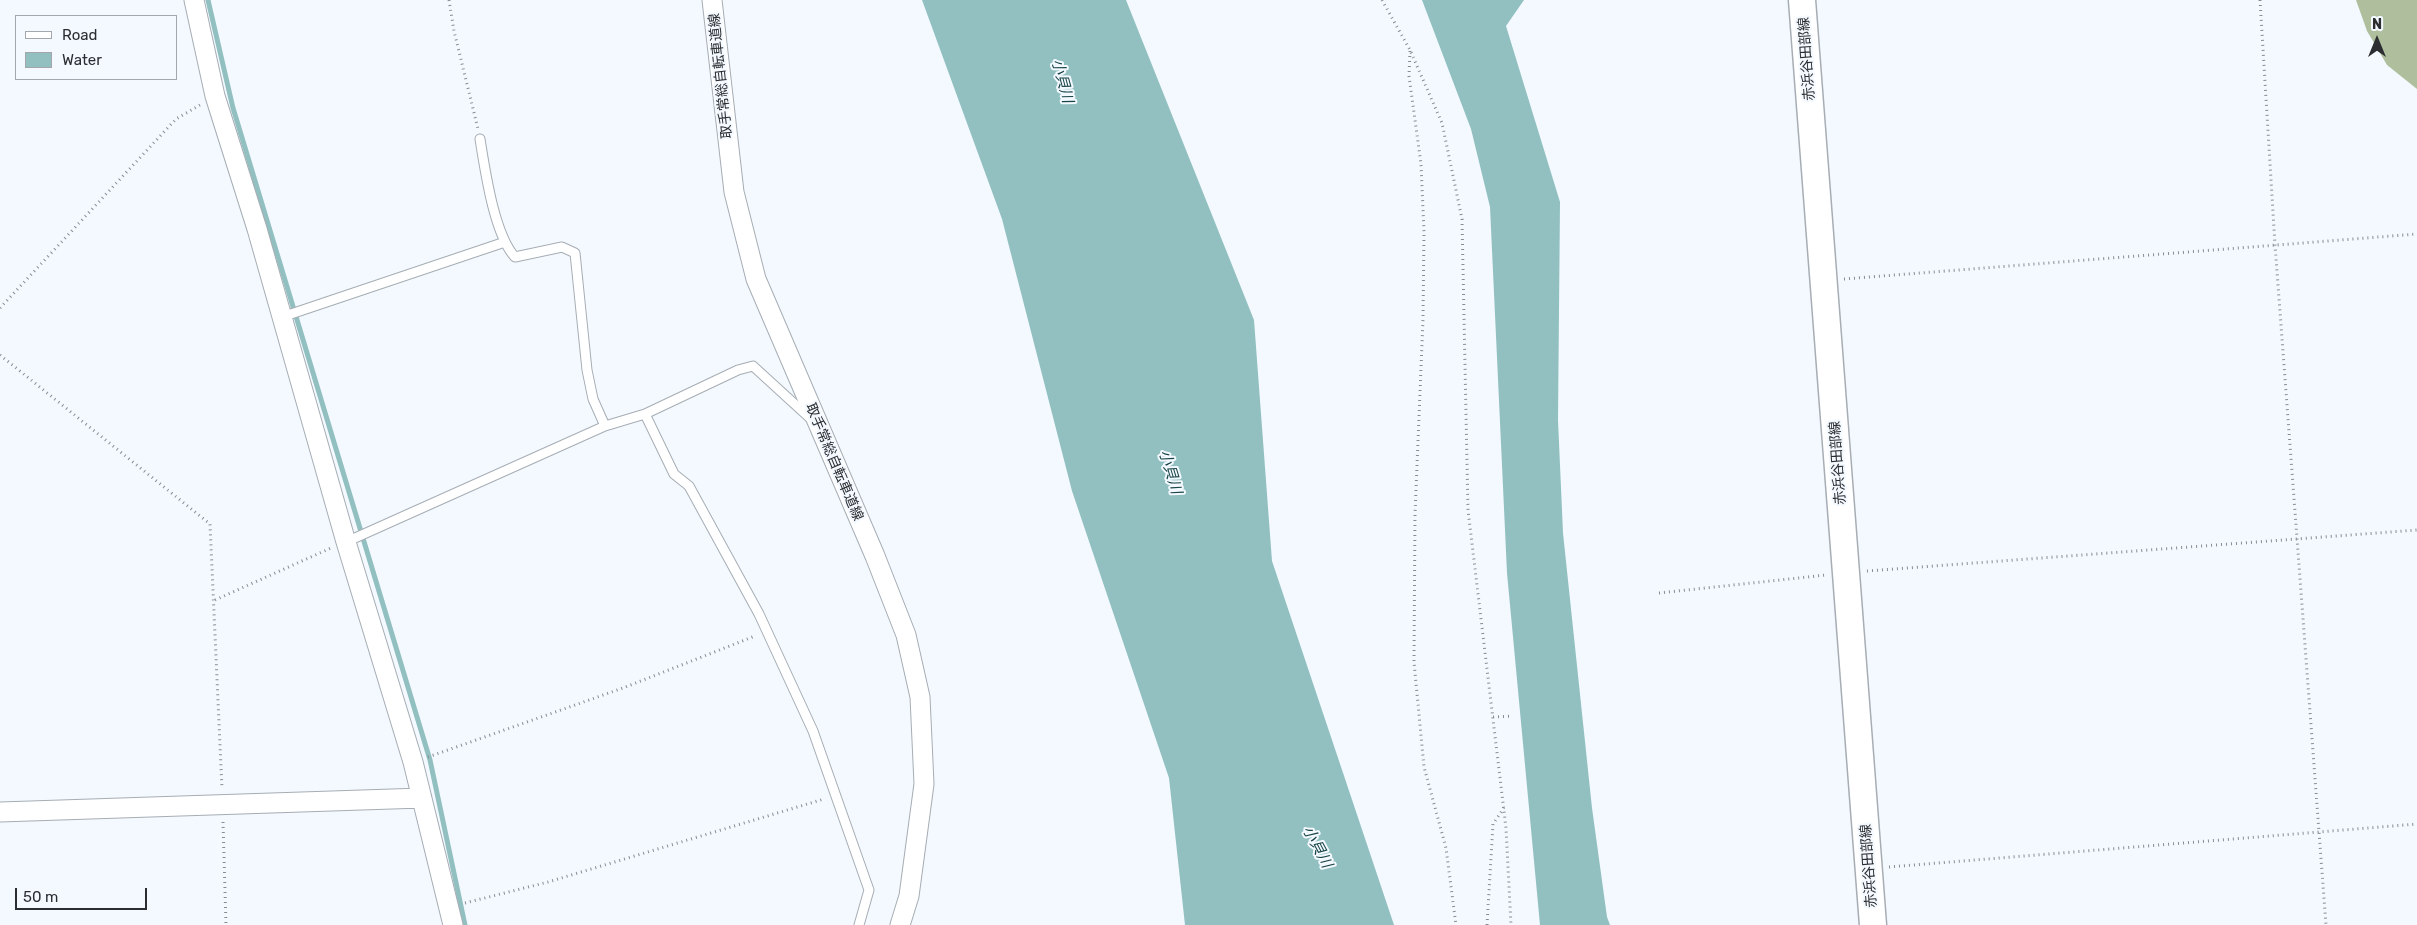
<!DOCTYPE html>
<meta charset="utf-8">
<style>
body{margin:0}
#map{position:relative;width:2417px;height:925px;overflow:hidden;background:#f3f9ff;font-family:Rubik,sans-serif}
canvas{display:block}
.legend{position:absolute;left:15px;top:15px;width:162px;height:65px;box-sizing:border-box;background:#f3f9ff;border:1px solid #a3a7ac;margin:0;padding:6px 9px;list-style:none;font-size:15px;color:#2b2d30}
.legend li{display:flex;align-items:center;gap:10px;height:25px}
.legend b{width:25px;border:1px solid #a3a7ac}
.north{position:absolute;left:2352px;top:15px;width:50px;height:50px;-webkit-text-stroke:4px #f3f9ff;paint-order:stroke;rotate:0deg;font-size:14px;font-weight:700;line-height:20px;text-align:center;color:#2b2d30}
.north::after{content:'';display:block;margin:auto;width:18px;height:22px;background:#2b2d30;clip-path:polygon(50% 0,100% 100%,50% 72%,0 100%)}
.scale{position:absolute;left:15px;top:888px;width:132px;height:22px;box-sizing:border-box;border:2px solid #2b2d30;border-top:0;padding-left:6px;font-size:15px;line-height:18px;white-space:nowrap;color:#2b2d30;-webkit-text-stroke:4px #f3f9ff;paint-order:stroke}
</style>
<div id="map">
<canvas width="2417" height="925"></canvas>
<ul class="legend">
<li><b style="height:6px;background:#fff"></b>Road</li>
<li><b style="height:14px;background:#92c0c1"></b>Water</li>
</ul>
<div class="north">N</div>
<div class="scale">50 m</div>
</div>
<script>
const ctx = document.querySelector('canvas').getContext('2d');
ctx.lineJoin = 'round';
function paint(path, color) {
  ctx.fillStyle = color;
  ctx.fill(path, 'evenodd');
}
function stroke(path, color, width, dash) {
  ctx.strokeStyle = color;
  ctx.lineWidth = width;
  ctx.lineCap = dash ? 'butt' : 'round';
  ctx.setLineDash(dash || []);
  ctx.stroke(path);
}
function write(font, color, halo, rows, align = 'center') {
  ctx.font = font + ' Rubik,"Noto Sans JP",sans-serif';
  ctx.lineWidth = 4;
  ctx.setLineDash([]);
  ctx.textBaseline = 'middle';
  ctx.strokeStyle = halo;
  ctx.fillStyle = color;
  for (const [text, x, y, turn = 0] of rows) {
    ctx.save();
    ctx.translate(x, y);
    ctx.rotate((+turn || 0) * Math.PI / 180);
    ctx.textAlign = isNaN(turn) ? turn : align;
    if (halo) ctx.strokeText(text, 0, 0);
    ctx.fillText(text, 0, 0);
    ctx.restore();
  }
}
paint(new Path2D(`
 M2356,0H2417V89L2387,65L2367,31Z`), '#afbf9e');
paint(new Path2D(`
 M922,0H1126L1254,320L1272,561L1394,925H1185L1169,778L1072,491L1002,219Z
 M1422,0H1524L1506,26L1560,202L1558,420L1563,533L1592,808L1607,917L1610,925H1540L1507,573L1490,207L1471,129Z`), '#92c0c1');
stroke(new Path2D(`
 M208,0L233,108L430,760L465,925`), '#92c0c1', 5);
const service = new Path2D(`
 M480,139C485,170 494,234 515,257L562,247L575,253L587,370L593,399L605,426
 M282,317L505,242
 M645,414L674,474L689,486L759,614L813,731L869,890L859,925
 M346,542L605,426L645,414L738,370L753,366L811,419`);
const minor = new Path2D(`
 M194,0L215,96L257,229L346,542L413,762L453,925
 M712,0L734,192L756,279L875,556L906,635L920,697L924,784L909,896L900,925
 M0,812L422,798`);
const secondary = new Path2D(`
 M1802,0L1873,925`);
stroke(service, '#a6adb4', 11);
stroke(minor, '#a6adb4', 21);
stroke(secondary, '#a6adb4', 29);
stroke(new Path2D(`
 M449,0L454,31L478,129
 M1382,0L1410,50L1442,123L1462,219L1468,510L1506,828L1511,925
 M2260,0L2275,245L2326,925
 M1410,51L1409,76L1421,164L1424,232L1423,319L1415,514L1414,662L1424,767L1446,848L1456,925
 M1844,279L2417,234
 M0,308L176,119L200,105
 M0,355L210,524L222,789
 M1867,571L2417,530
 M1659,593L1826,575
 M215,600L331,548
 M1493,717L1512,716
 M428,757L623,688L755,636
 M223,822L226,925
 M1889,867L2417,824
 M465,903L548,882L824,799
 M1487,925L1493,824L1504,808`), '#888c91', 3, [1, 4]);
stroke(service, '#fff', 9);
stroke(minor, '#fff', 19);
stroke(secondary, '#fff', 26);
write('14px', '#2b2d30', '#f3f9ff', [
 ["赤浜谷田部線",1807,59,-94],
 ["取手常総自転車道線",721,76,-96],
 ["取手常総自転車道線",834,462,67],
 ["赤浜谷田部線",1838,463,-94],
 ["赤浜谷田部線",1869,866,-94]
]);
write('italic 15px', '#194445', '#f3f9ff', [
 ["小貝川",1062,81,75],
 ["小貝川",1170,472,73],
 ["小貝川",1317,847,62]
]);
</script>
